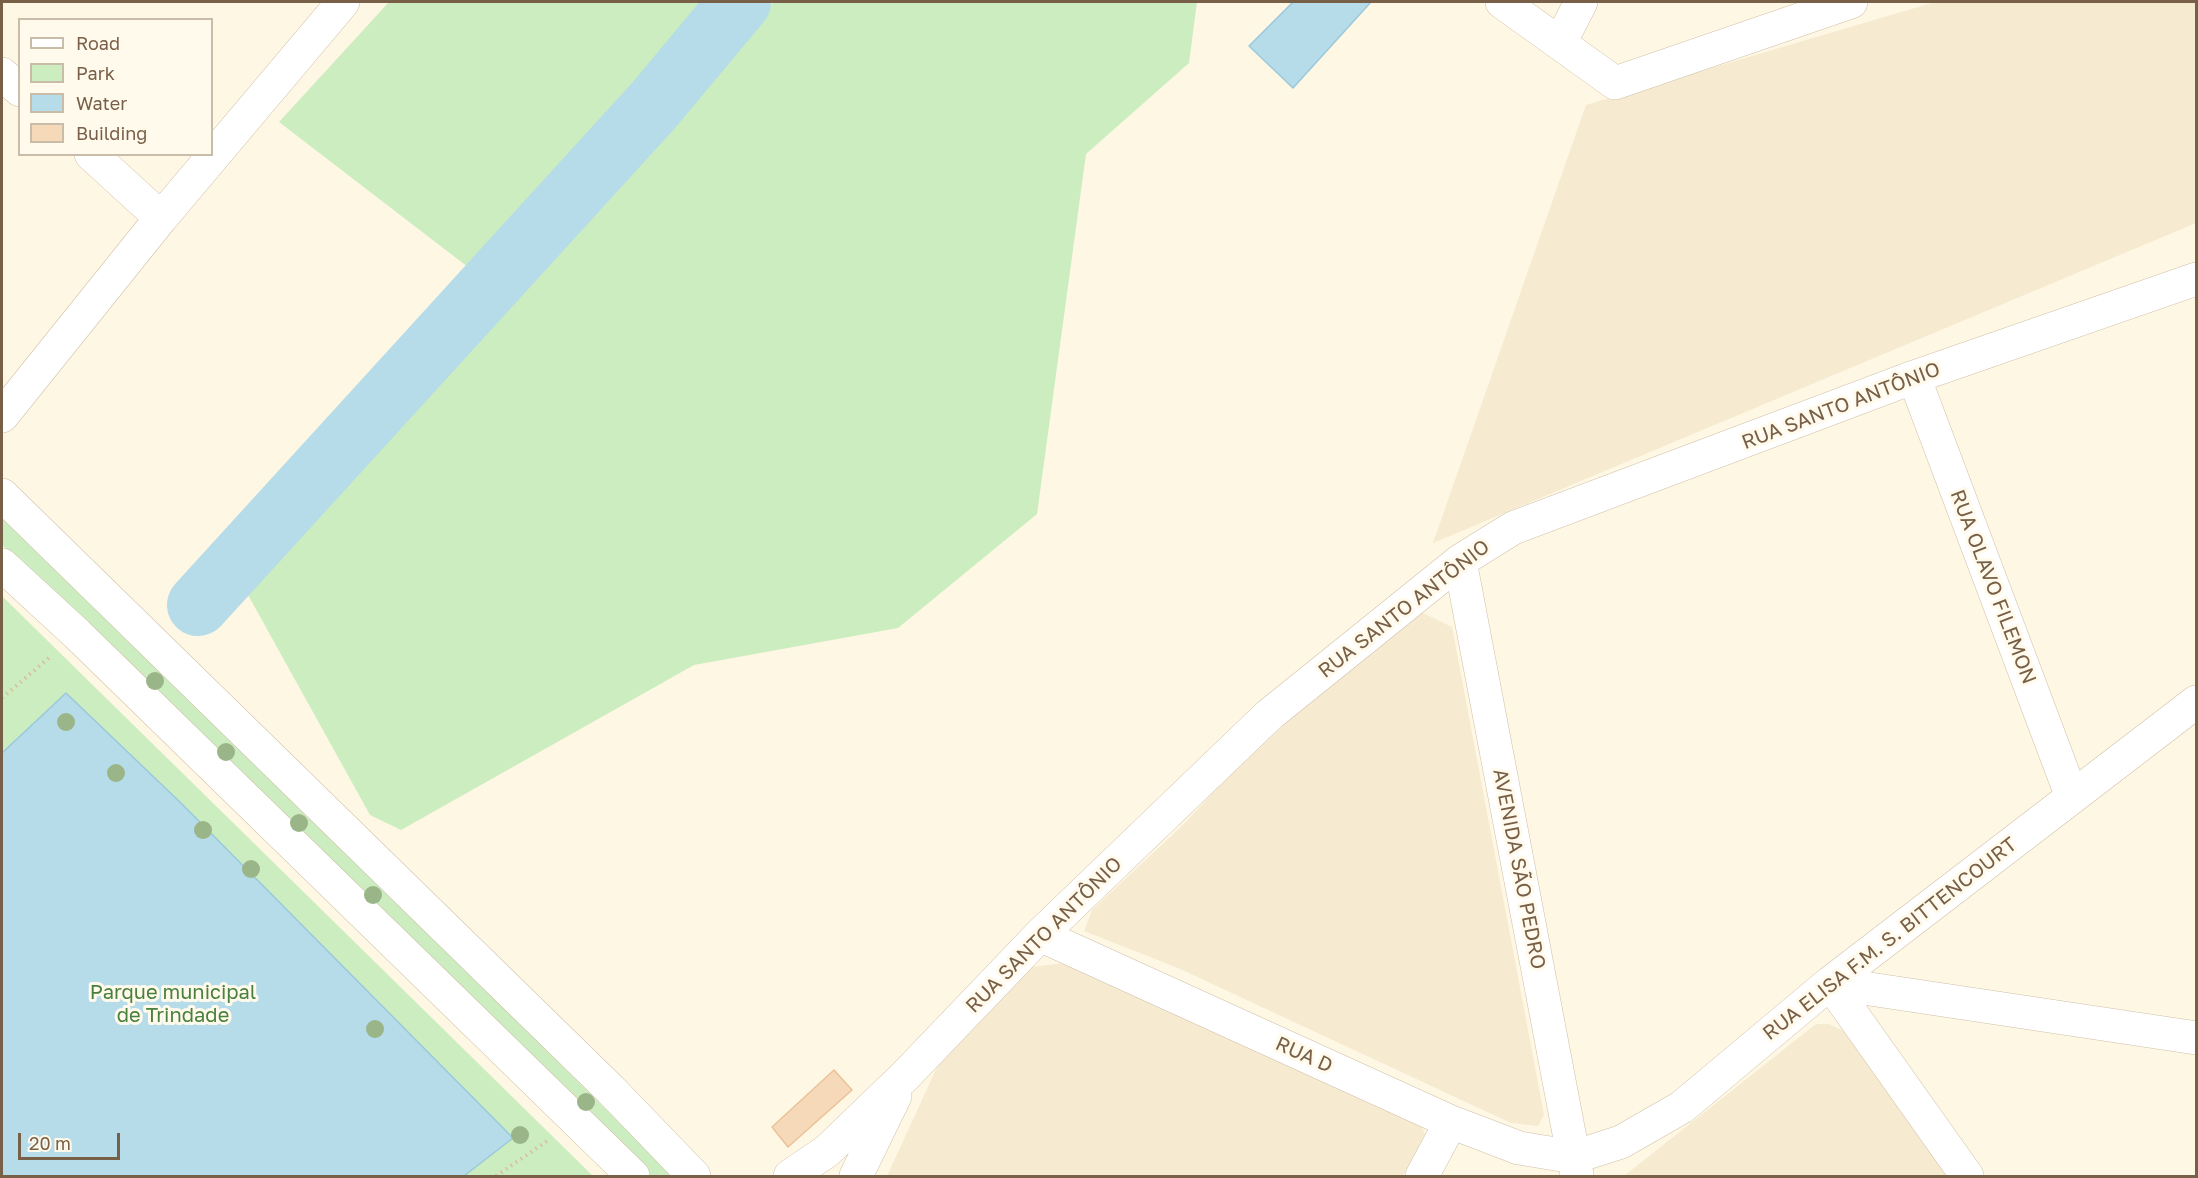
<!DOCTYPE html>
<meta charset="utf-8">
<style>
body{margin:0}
#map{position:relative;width:2198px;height:1178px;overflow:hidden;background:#fef7e3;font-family:"Golos Text",sans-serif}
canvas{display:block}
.frame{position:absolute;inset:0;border:3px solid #785f47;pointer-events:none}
.legend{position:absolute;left:18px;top:18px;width:195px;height:138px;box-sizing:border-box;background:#fffaeb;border:2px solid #c9bca9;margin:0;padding:8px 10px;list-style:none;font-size:18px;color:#785f47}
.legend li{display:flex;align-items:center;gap:12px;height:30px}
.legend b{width:30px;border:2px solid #c9bca9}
.scale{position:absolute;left:18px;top:1133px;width:102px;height:27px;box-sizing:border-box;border:3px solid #785f47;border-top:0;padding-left:8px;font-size:18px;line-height:21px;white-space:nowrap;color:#785f47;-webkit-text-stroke:4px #fffaeb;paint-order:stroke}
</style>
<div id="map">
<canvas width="2198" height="1178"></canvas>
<div class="frame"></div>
<ul class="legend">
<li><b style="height:8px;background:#fff"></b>Road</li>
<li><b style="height:16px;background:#ccedc0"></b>Park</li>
<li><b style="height:16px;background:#b6dbe9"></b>Water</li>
<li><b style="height:16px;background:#f6d9b9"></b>Building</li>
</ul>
<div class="scale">20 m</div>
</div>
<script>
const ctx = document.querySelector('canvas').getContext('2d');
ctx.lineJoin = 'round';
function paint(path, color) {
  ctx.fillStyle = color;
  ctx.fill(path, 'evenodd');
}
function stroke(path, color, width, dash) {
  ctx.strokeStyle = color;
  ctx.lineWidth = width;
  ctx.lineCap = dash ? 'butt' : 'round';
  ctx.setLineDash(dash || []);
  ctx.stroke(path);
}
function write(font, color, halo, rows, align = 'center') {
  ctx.font = font + ' "Golos Text",sans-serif';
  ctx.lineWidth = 6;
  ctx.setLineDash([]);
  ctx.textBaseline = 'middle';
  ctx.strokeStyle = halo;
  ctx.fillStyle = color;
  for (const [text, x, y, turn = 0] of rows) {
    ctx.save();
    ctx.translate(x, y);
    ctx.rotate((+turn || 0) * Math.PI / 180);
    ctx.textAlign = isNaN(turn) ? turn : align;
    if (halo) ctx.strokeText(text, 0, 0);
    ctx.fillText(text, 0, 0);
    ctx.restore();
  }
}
paint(new Path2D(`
 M1935,2H2196V223L1433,543L1586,105Z
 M1421,612L1452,627L1544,1115L1538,1126L1511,1123L1178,968L1084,931L1092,910L1183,825L1236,768L1406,616Z
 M1065,963L1418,1117L1425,1134L1403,1176H887L944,1052L1032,967Z
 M1816,1024H1829L1852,1035L1952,1176H1624Z`), '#f6ead1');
paint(new Path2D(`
 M389,2H715L490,284L279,122Z
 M773,2H1197L1189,63L1086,154L1037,514L898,628L694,665L401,830L370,815L227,557L399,354L527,284L725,65Z
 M2,517L381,886L673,1176H648L89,627L2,545Z
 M2,596L593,1176H2Z`), '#ccedc0');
const water = new Path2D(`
 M1293,2H1371L1293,88L1249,46Z
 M66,693L183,805L513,1138L464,1176H2V753Z`);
paint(water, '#b6dbe9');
stroke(water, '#9bc9dc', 1.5);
stroke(new Path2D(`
 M198,605L654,105L740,2`), '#b6dbe9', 62);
const building = new Path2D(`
 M834,1070L852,1090L788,1147L772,1127Z`);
paint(building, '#f6d9b9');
stroke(building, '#eac298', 1.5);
const minor = new Path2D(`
 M1502,2L1615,83L1851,2
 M1560,43L1581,2
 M2,74L20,90
 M91,154L161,218
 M1914,377L2072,797
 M2,416L161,218L343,2
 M2,495L611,1090L694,1176
 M1460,561L1577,1175
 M2,565L77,634L633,1176
 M1040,935L1451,1122L1519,1148L1574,1157L1621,1142L1682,1107L1830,983L2196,702
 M1830,983L2196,1038
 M1830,983L1967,1176
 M790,1176L827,1151L905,1076L1040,935L1269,715L1460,561L1513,528L1914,377L2196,279
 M856,1176L895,1096
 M1422,1176L1451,1122`);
stroke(minor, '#d0c0a9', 34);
stroke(new Path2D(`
 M2,698L51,656
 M496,1176L547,1141`), '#dbbd9c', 4, [1.5, 4.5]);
stroke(minor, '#fff', 33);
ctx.fillStyle = '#9ab688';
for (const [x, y] of [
 [155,681],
 [66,722],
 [226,752],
 [116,773],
 [299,823],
 [203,830],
 [251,869],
 [373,895],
 [375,1029],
 [586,1102],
 [520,1135]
]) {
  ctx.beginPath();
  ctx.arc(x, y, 9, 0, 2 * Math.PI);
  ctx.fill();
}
write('20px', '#785f47', '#fffaeb', [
 ["RUA SANTO ANTÔNIO",1841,406,-21],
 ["RUA OLAVO FILEMON",1993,587,69],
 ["RUA SANTO ANTÔNIO",1404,609,-38],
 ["AVENIDA SÃO PEDRO",1519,869,79],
 ["RUA SANTO ANTÔNIO",1044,935,-45],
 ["RUA ELISA F.M. S. BITTENCOURT",1890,939,-38],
 ["RUA D",1304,1055,24]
]);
write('20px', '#48803e', '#fffaeb', [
 ["Parque municipal",173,993],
 ["de Trindade",173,1016]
]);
</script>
